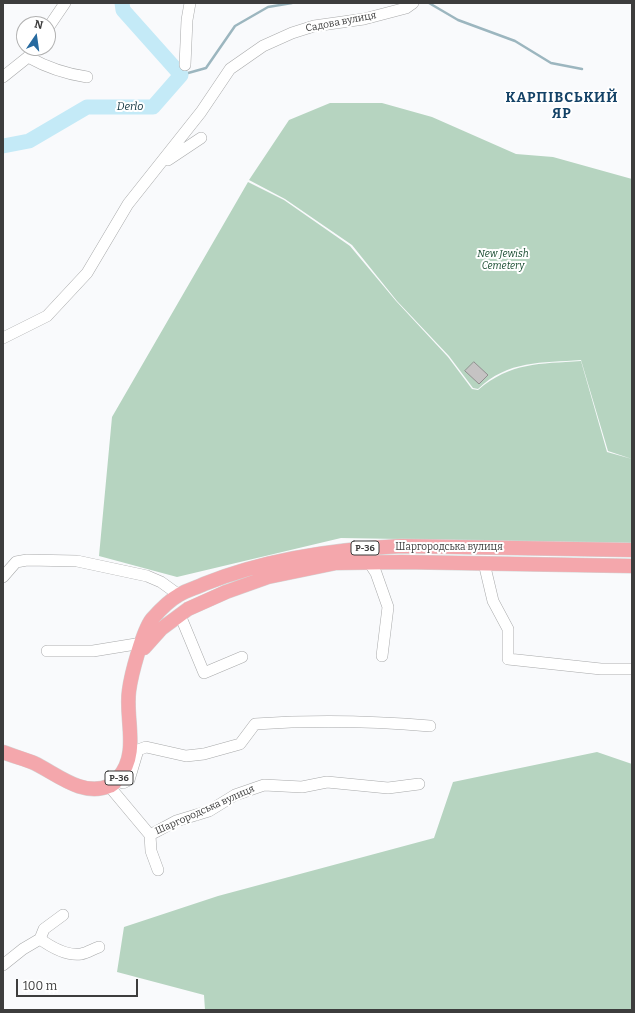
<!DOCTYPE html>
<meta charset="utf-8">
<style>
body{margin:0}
#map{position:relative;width:635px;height:1013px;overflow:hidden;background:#f9fafc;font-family:Bitter,serif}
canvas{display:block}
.frame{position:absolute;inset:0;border:4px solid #3d3d3d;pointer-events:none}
.north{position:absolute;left:16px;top:16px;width:40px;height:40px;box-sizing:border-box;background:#fff;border:1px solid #b1b1b1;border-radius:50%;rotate:13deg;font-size:11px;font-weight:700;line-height:16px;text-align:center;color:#3d3d3d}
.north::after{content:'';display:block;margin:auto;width:14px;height:18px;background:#276a9f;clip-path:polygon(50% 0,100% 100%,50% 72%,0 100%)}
.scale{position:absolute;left:16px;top:979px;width:122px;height:18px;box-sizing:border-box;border:2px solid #3d3d3d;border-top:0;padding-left:5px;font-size:12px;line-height:14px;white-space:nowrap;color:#3d3d3d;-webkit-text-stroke:3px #fff;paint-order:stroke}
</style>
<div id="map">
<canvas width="635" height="1013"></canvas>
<div class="frame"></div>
<div class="north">N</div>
<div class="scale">100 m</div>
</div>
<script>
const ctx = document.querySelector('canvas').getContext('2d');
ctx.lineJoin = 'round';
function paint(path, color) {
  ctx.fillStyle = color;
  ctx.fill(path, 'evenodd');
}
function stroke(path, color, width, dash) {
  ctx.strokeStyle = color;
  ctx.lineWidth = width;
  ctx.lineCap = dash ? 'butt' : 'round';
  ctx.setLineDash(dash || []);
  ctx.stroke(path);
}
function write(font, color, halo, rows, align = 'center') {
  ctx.font = font + ' Bitter,serif';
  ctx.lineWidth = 4;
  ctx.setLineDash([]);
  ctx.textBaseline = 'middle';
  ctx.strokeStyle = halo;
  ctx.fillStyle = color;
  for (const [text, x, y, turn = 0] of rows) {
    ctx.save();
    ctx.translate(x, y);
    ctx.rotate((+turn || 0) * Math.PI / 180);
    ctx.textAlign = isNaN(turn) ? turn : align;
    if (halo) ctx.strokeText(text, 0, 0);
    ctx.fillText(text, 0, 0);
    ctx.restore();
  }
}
paint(new Path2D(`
 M330,103H382L432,117L516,154L553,157L632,179V459L608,451L581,360C542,363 508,360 478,389L473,388L449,356L397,301L352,245L285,199L249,180L289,120Z
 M248,182L284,200L350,246L396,301L448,357L472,389L478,390C511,362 539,364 581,361L607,452L632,459V543L341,538L177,577L99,556L112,417Z
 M597,752L632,764V1010H205L204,995L117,972L124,927L218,896L434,838L453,782Z`), '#b6d4c0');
stroke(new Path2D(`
 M429,3L458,20L515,41L551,63L582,69
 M181,75L206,68L235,26L268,7L292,3`), '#9cb6bf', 2.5);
stroke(new Path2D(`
 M3,146L29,141L87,107H153L181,75L123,10L122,3`), '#c4eaf7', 15);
const building = new Path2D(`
 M474,362L488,375L479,384L465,371Z`);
paint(building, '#c5c3c3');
stroke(building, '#908f8f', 1);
const minor = new Path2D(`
 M48,28L65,3
 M28,57C46,67 66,74 87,77
 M185,65L187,20L190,3
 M3,77L28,57L34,48
 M168,160L201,138
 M3,338L47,316L87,273L128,204L201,112L230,69L263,46L292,33L314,26L364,19L406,8L413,3
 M369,562L376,573L388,607L382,656
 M484,563L493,601L508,629V659L601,669H632
 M3,577L16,562L27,560L77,561L147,576L161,582L179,595
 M180,615L204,673L242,657
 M47,651H93L142,643
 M118,779L123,783L129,780L138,750L146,747L186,756L204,754L240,744L255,724C313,720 372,721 430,726
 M109,786L150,835L176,821L209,811L235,795L264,785L302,787L327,782L388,788L419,784
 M150,835L151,851L158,870
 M40,939C51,947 67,956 81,954C87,953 93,949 99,947
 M3,965L23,949L40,939L44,929L63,915`);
const major = new Path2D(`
 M144,648L161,629L188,609L226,592L268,577L336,563L401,562L632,566
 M3,752C13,756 24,759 34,763C57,774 82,797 109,786C113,785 116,781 118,778C140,754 125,719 129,691C131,675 143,630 152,619C159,611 170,600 179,595C187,590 196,588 204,584C266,559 336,549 402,546L632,550`);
stroke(minor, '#a8a9aa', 12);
stroke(major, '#d4d4d4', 15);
stroke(minor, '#fff', 11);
stroke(major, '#f4a7ac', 14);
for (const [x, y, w] of [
 [365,548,28],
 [119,778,28]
]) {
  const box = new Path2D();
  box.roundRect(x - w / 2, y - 7, w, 14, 3);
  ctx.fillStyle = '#fff';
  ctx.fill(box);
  stroke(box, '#3d3d3d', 1);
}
write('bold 9px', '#3d3d3d', null, [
 ["Р-36",365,548],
 ["Р-36",119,778]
]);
write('10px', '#3d3d3d', '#fff', [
 ["Садова вулиця",341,22,-11],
 ["Шаргородська вулиця",449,547],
 ["Шаргородська вулиця",205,810,-24]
]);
write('italic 10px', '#15492d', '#fff', [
 ["New Jewish",503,254],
 ["Cemetery",503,266]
]);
write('italic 11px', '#10333e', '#fff', [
 ["Derlo",130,107]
]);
ctx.letterSpacing = '1px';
write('bold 14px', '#154367', '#fff', [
 ["КАРПІВСЬКИЙ",562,98],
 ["ЯР",562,114]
]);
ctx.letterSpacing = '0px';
</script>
